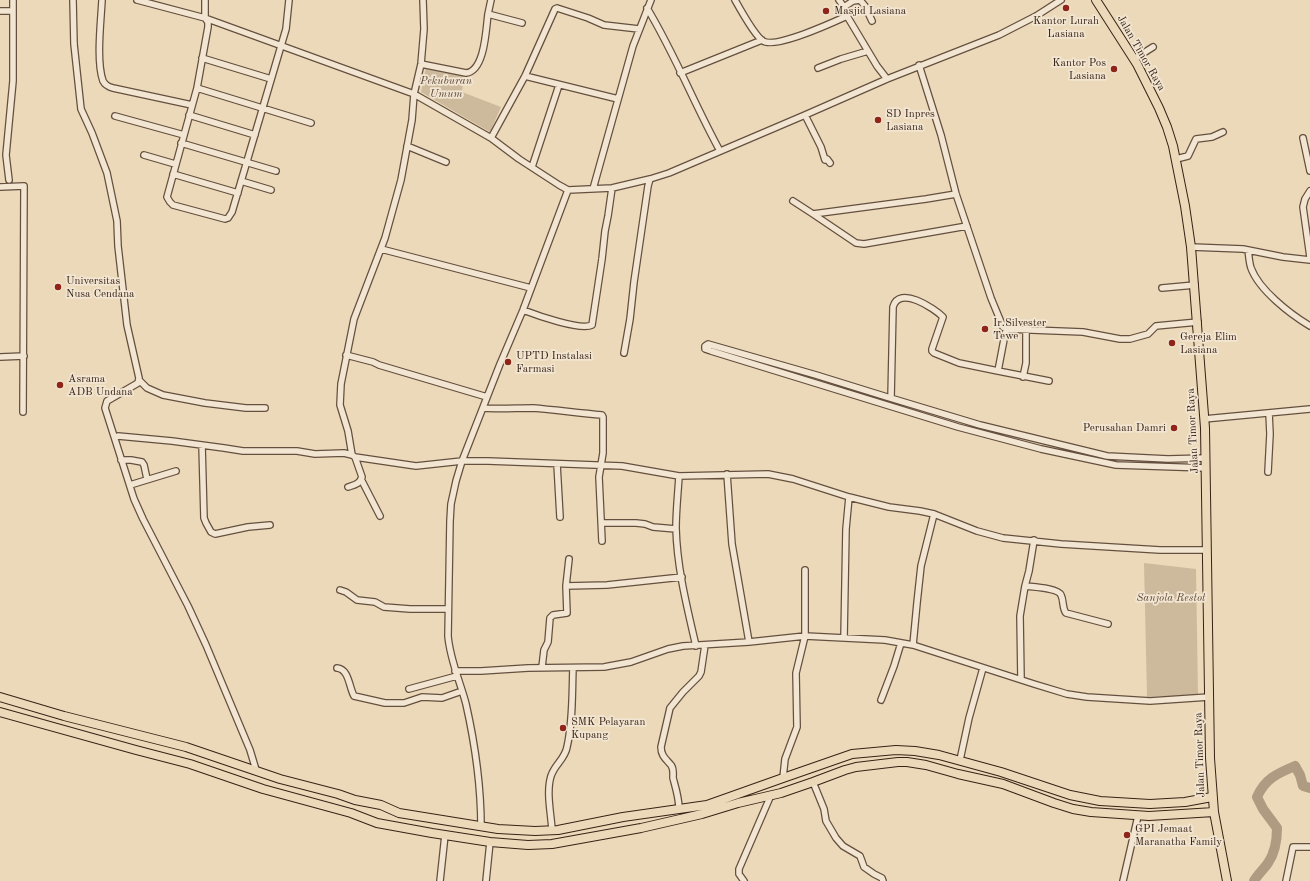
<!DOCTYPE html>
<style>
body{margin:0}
canvas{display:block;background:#ebd9b9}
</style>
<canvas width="1310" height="881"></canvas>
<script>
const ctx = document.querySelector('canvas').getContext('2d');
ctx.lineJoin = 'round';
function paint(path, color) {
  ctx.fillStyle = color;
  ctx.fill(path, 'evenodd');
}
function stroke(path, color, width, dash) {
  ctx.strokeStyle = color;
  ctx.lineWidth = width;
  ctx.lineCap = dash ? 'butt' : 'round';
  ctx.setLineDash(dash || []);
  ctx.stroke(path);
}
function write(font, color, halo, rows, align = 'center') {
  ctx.font = font + ' "Old Standard TT",serif';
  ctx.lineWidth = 3.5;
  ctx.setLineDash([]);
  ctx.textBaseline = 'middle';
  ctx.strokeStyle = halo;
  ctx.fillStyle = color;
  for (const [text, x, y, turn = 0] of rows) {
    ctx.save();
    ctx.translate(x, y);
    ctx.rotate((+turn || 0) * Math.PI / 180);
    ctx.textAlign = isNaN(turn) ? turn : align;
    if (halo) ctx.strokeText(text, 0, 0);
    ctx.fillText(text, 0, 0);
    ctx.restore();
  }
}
paint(new Path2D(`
 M426,67L464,74L462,92L501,107L490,132L421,92Z
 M1144,563L1196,569L1198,695L1147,697Z`), '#cdba9d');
stroke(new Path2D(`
 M1254,881C1258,874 1264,869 1268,863C1275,853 1277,840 1277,828L1263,809L1257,797C1265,779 1276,774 1295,766L1300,775L1303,786L1310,788`), '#ae9b82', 10);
const minor = new Path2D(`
 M73,0L74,44L81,109L92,133L107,173L117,221L118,246L127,325L139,378L138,383L107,401L105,408L134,499L143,519L188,606L206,645L250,750L256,770
 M102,0C101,21 96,61 103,81C105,85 109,87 113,88L192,105
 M137,0L205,18L414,94L491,138L519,159L559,185L568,190L612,188L650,179L669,173L805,115L887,79L999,35L1036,16L1061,0
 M205,0V18L208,22V27L197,88L167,197L170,202L173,205L225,219L228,218L232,212L286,29L289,0
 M423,0L424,29L421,64L414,94L412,120L401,180L385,238L354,319L341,384L340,405L348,431L352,455L355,457L416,466L462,461H488L622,466L679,476L768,474L793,479L849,497L889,507L920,511L934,514L977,531L1003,538L1061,544L1160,550H1207
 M735,0C740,9 755,36 763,41C775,49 834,22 847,16L877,66L887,79
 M839,0L844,7
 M647,8C675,54 694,104 720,151
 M0,11H13
 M488,14L491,0
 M847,16L844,7L853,1L860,0L865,6L872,21
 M202,58L271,79
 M1134,59L1153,47
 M421,64L466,73C485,71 486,29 488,14L522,23
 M919,65L941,135L956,194L991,298L1003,327L1006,329L1083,332L1120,339H1130L1148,334L1156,326L1198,322
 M818,68L841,59L868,51
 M680,73L762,40
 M525,76L618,99
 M197,88L311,123
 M189,115L255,135
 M805,115L821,147L825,160L827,159L830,163
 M115,116L184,135
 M491,138L525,76L555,9L557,8L588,18L604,25L639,29
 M1303,138L1310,171
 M181,143L276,171
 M407,146L446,162
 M144,155L175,164
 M1176,159L1188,156L1196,139L1212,137L1223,132
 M532,167L559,85
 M173,174L238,193
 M9,180L6,155L13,81V0
 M241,181L271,190
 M0,187L24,186L23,412
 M593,189L633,46L651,0
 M1310,191L1305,199L1303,207L1310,257
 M956,194L926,199L813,214L856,243L864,244L967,226
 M793,201L813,214
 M1191,247L1243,249L1283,257L1310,260
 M381,249L531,288
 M1248,250C1249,256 1249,262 1251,268C1259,290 1290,314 1310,326
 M1162,288L1195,285
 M523,310C536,315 581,331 592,325L602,259L605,231L608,216L612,188
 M1006,329L998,371L1049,381
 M624,353L630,319L634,282L648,186L650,179
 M346,355L373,362L379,365L487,397
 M0,357L24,356
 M1023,377L1026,363V330
 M139,380L147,388L163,395L205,403L246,408H265
 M891,398L893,307C899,285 934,308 943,317L932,349V351L934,353L959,363L998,371
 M483,408C499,409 516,408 533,408C556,410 579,413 602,415L603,417V453L599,477L602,541
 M1204,419L1310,409
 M115,437L118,436L172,441L224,448L243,451H297L315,454L344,453L352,455
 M202,445L204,518L206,523L211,532L215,534L248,527L270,525
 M1206,458L1168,459L1107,456L980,425L887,397L816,375L708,344L705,346V349L711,351L958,427L1041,449L1116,465L1206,468
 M121,460H131L142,462L144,465L147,479
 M557,464L560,517
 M1268,472L1270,434L1269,413
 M727,474L732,544L749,642
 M679,476C678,493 676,511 676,528C677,568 687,607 696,646
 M361,479L380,516
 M130,485L176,471
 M348,487C354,485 360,484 362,477L355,457
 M602,523H636L645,524L653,527L676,529
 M566,586L607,585L682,577
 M1025,586C1033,587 1058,588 1061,595C1064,601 1062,608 1066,613L1108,624
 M340,590L346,592L357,600L375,602L384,607L410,609H448
 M844,638L846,529L849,497
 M913,645L917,603L921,566L934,514
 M542,667L544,650L548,642L550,618L553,615L567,613L566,586L569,559
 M337,668C349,669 349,687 354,696L385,703H404L422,697L442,698L462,691
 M455,671H481L528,668L604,667L631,662L668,649L683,646L749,642L805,636L885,640L913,645L1034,684L1067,694L1087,697L1150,701L1209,697
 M1021,679L1020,616L1025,586L1029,571L1034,540
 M409,689L457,676
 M881,700L894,666L901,643
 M960,760L969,718L983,668
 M783,778L785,759L797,727L796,673L805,636V570
 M813,782L824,809L826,821L836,838L843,846L860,856L864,867L874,874L882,878L883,881
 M679,809C679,798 676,789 673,778C673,774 674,769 671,765C666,759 661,756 661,747L670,708L683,692L699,676L701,672L705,645
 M481,827C481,786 475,744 466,704C460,681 450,660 448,636L450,521L451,504L456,481L462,461L500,364L523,310L568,190
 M552,830C551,813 546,792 551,776C555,764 565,759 567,747C573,721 572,694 573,668
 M440,881L445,835
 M486,881L490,842
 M744,881L739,874V869L771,795
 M1123,881L1138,816
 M1286,881L1293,847H1310`);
const highway = new Path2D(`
 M1096,0L1137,64L1159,108L1167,127L1173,146L1185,206L1191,247L1205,428L1210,758L1214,812L1227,881
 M0,697L64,716L186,747L280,779L338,794L355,800L381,805L399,813L498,829L535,831L558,830L623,817L707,805L783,778L852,754L896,750L915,751L939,755L1001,772L1070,795L1100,801L1150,804L1185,802L1212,797
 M0,712L136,750L190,764L263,789L351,813L377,823L432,833L490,842L528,845L552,844L641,828L702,814L738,803L781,793L813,782L845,770L856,767L898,762H907L926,765L958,774L1003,784L1054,803L1073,809L1091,812L1149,816L1214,812`);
stroke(minor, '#65503f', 8);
stroke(highway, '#382216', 10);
stroke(minor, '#f2e6d2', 5.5);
stroke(highway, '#ebd9b9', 8);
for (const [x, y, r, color] of [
 [1066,8,4,"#8f2418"],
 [826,11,4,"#8f2418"],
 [1114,69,4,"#8f2418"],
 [878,120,4,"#8f2418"],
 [58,287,4,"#8f2418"],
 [985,329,4,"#8f2418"],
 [1172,343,4,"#8f2418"],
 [508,362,4,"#8f2418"],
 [60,385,4,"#8f2418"],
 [1174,428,4,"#8f2418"],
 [563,728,4,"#8f2418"],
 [1127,835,4,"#8f2418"]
]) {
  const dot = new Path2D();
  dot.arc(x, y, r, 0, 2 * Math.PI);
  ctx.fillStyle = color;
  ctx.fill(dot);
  stroke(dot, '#f2e6d2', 1.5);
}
write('11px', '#382216', '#f2e6d2', [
 ["Masjid Lasiana",834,11],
 ["Kantor Lurah",1066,21,"center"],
 ["Lasiana",1066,34,"center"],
 ["Kantor Pos",1106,63,"right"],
 ["Lasiana",1106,76,"right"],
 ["SD Inpres",886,114],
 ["Lasiana",886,127],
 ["Universitas",66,281],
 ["Nusa Cendana",66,294],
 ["Ir.Silvester",993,323],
 ["Tewe",993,336],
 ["Gereja Elim",1180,337],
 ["Lasiana",1180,350],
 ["UPTD Instalasi",516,356],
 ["Farmasi",516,369],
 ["Asrama",68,379],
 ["ADB Undana",68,392],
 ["Perusahan Damri",1166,428,"right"],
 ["SMK Pelayaran",571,722],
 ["Kupang",571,735],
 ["GPI Jemaat",1135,829],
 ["Maranatha Family",1135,842]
], 'left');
write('11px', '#382216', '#f2e6d2', [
 ["Jalan Timor Raya",1141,53,60],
 ["Jalan Timor Raya",1193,431,-93],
 ["Jalan Timor Raya",1200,755,-92]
]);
write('italic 11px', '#5d4838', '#f2e6d2', [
 ["Pekuburan",446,81],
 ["Umum",446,94],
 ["Sanjola Restot",1171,598]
]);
</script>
